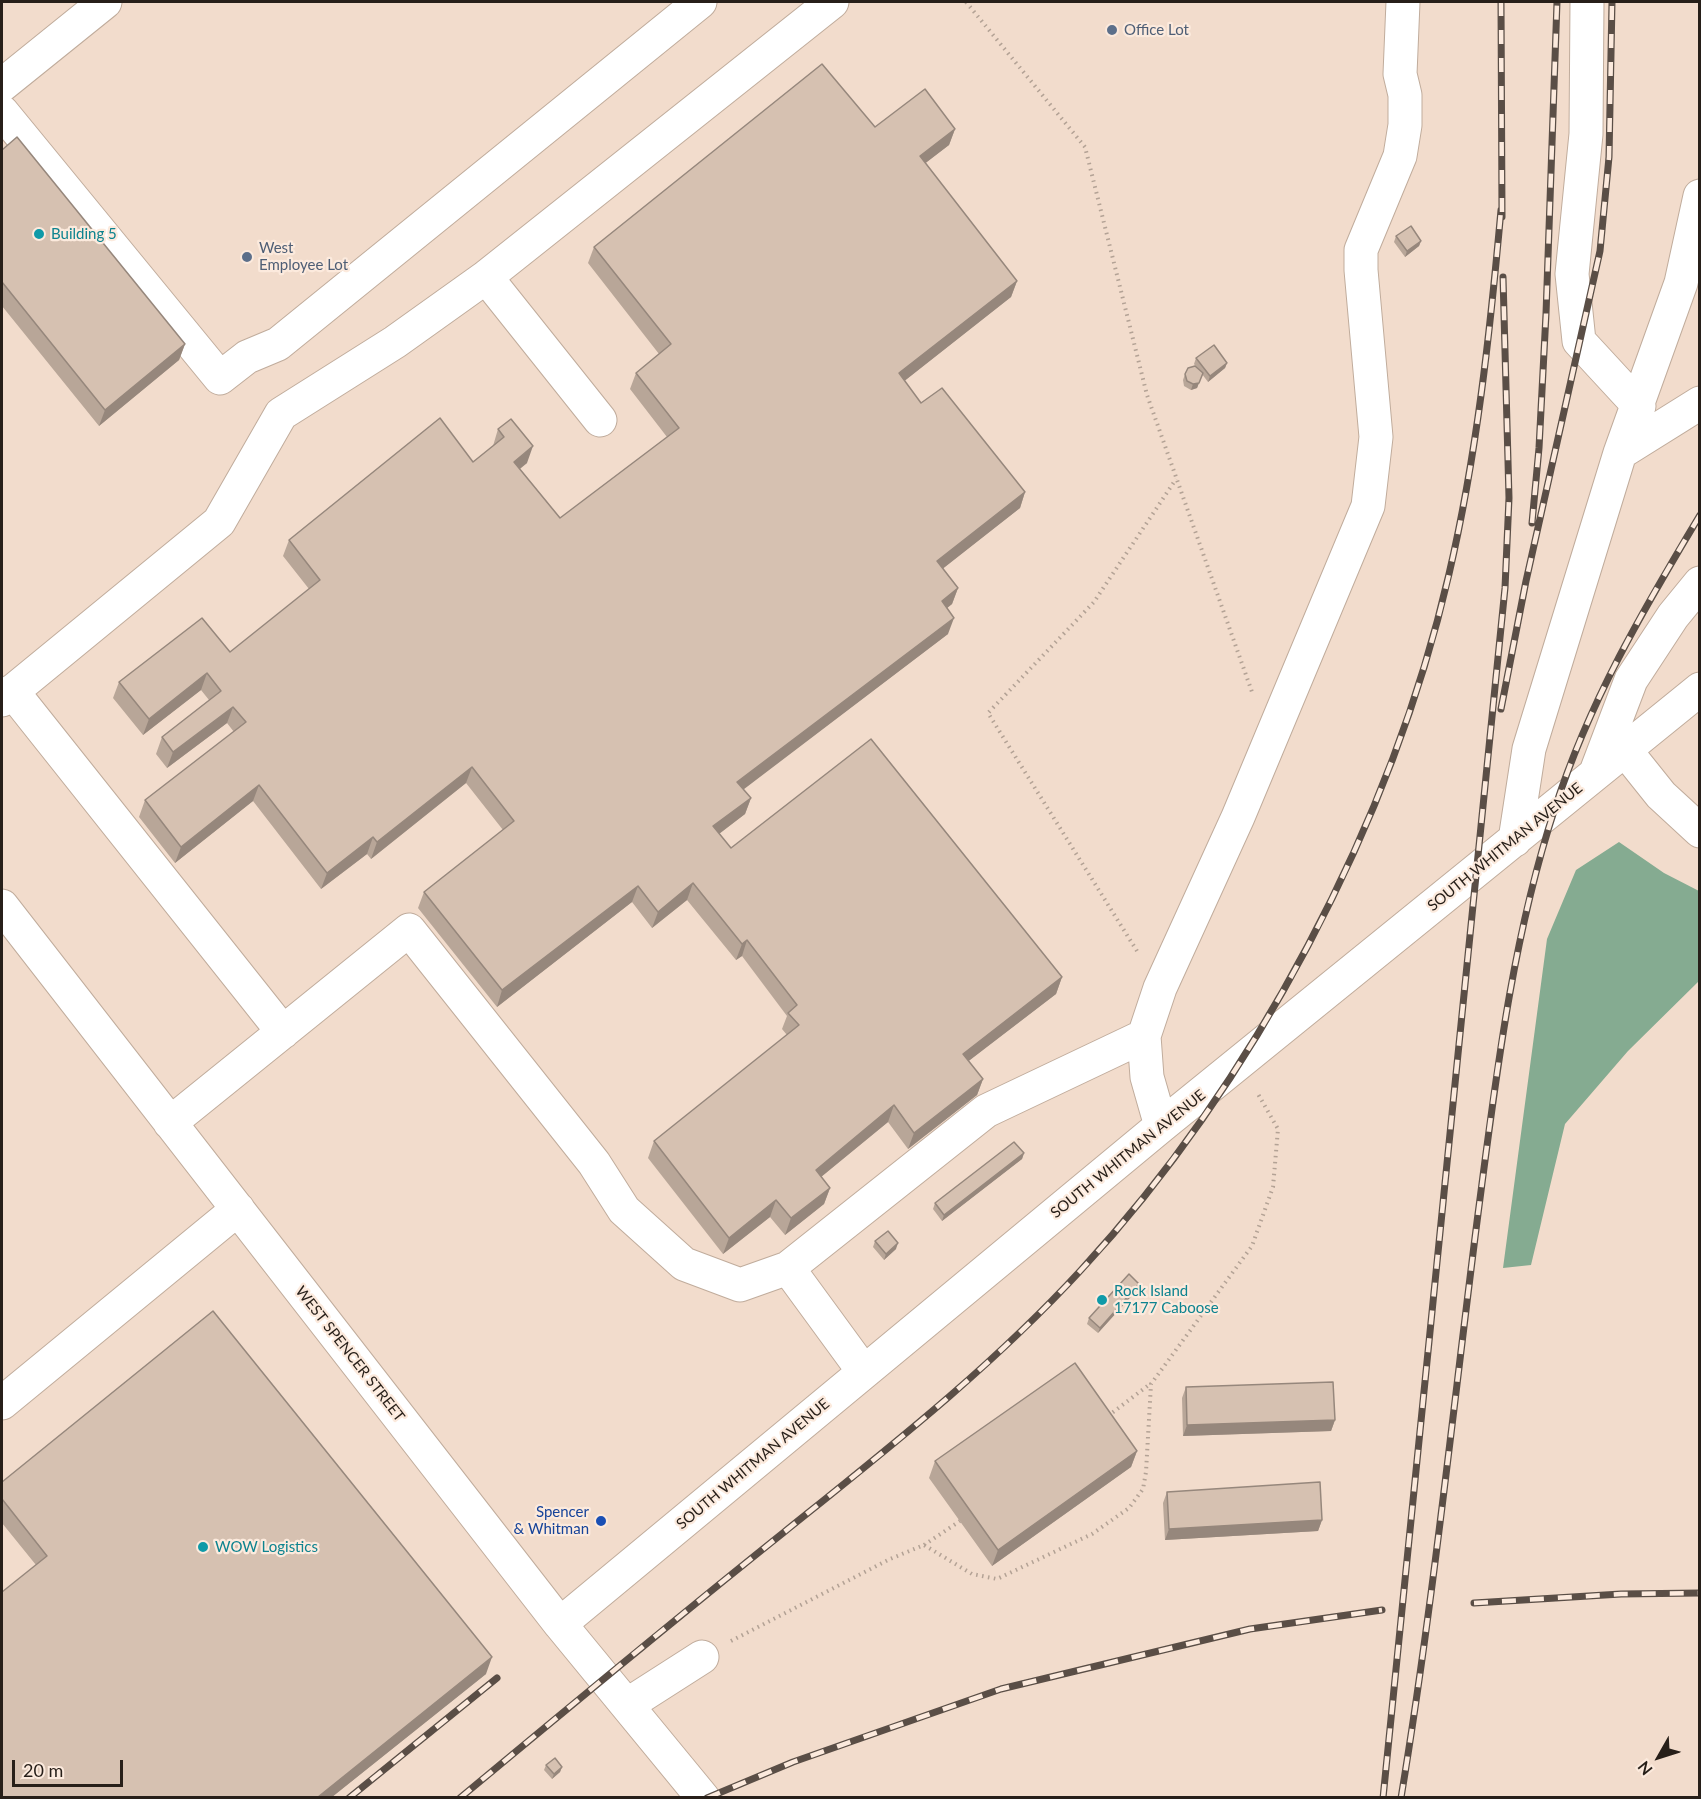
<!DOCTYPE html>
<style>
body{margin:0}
#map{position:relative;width:1701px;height:1799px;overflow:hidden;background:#f2dccc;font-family:Lato,sans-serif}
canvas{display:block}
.frame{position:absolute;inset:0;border:3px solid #271f19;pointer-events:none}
.north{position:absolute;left:1629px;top:1727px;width:60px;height:60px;-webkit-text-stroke:4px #fceadd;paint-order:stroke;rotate:231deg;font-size:16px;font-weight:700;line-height:24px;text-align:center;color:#271f19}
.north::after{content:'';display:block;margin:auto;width:21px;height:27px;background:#271f19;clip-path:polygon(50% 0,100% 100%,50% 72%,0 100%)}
.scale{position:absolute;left:12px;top:1760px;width:111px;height:27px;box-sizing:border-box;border:3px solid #271f19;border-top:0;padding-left:8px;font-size:18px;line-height:21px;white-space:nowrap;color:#271f19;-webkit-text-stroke:4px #fceadd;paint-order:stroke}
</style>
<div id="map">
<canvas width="1701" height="1799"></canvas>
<div class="frame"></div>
<div class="north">N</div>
<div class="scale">20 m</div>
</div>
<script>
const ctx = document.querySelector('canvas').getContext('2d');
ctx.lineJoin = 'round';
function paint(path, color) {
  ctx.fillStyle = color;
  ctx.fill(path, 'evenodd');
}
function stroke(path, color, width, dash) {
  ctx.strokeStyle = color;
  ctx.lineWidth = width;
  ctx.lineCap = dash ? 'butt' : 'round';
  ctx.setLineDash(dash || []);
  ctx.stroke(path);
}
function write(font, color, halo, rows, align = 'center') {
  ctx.font = font + ' Lato,sans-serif';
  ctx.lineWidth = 4.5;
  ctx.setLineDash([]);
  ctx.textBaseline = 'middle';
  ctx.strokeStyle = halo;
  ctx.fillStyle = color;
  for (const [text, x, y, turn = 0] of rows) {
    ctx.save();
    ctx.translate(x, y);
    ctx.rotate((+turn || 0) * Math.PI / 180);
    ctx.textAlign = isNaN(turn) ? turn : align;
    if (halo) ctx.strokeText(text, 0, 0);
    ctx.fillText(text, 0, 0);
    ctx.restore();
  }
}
paint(new Path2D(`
 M1619,842L1664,873L1699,891V981L1628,1051L1565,1124L1531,1265L1503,1268L1547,939L1576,870Z`), '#85ab91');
const minor = new Path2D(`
 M1587,2L1586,134L1572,274L1579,341L1639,406
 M2,85L105,2
 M2,112L220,378L247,357L278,344L700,2
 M486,277L600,420
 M1620,453L1700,403
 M12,691L283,1032
 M2,700L219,522L281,414L395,342L486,277L832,2
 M1625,750L1661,795L1700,831
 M1596,772L1631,680L1673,616L1700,583
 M1515,840L1529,749L1620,453L1681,283L1700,196
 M2,906L560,1624L703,1798
 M170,1123L409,930L594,1163L624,1210L684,1264L740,1285L788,1268L864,1372
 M1161,1126L1147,1077L1144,1036L1160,988L1238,817L1368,506L1376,437L1361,270V250L1400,156L1405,125V95L1400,74L1403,2
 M788,1268L986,1111L1144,1036
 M2,1403L238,1209
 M560,1624L1161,1126L1700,689
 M627,1705L702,1657`);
stroke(minor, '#c0ac9c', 35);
stroke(new Path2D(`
 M966,2L1085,147L1147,395L1252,692
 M1137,951L988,713L1094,602L1176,479
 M1108,1416L1150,1384
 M924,1545L960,1521
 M731,1641L890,1559L924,1545L972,1574L997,1579L1092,1534L1129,1508L1143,1489L1146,1472L1151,1384L1252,1246L1273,1187L1278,1129L1258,1094`), '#b3a295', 4, [1.5, 4.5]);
stroke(minor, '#fff', 33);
const rail = new Path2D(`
 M1501,2L1502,217
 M1532,523L1539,448L1546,314L1557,2
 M1501,709L1526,581L1600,251L1609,157L1612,2
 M1474,1603L1621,1594L1700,1593
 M349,1798L497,1678
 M460,1798C567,1709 674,1620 783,1533C886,1450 991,1368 1081,1270C1253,1084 1392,822 1449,574C1477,454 1490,332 1501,210
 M707,1798L793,1762L1001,1689L1250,1629L1382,1610
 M1383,1798L1505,588L1509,498L1503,277
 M1401,1798C1433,1604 1453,1409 1478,1214C1496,1077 1512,939 1555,808C1589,702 1643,610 1700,515`);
stroke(rail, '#5a4e46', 7);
stroke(rail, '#fceadd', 4.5, [14]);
paint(new Path2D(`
 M875,127L955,129L949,145L925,163L1017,281L1011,297L904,381L921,403L1025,492L1020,508L943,568L958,588L952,604L947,608L948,634L743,789L751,798L745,814L719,834L731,848L1062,977L1056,994L968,1061L983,1079L977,1095L908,1149L888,1122L821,1177L830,1188L824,1204L785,1235L770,1217L723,1254L648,1158L654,1141L787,1035L782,1029L787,1016L742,956L736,960L687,900L652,928L632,902L497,1007L418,908L424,892L503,830L466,783L371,859L367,854L321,889L253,801L175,863L139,817L145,800L234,732L227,723L167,768L156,754L162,737L209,700L201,690L143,735L113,698L119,682L230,652L309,589L283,556L289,540L473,462L493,446L498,429L527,463L520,469L560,518L667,437L630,389L636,373L659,354L588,263L594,247Z
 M2,150L185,344L179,360L99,426L2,306Z
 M1396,236L1421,241L1419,246L1405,257L1394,242Z
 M1196,358L1227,363L1225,368L1208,382L1202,374L1197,388L1191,390L1184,386L1183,380L1185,374L1197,368L1194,364Z
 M1024,1153L1022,1159L942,1221L933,1209L935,1203Z
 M875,1241L896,1249L884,1260L873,1247Z
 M1139,1284L1137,1290L1098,1333L1087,1324L1089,1318Z
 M1186,1387L1335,1420L1331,1431L1183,1436L1182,1398Z
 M1137,1451L1131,1467L992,1566L929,1478L935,1461Z
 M2,1482L486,1674L332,1797H2L36,1565L2,1523Z
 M1167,1492L1322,1520L1318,1531L1165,1540L1163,1503Z
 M546,1765L562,1767L560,1772L552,1779L544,1770Z`), '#b8a698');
paint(new Path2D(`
 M955,129L949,145L914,172L920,156Z
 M1421,241L1419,246L1405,257L1407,251Z
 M1017,281L1011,297L893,390L899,373Z
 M185,344L179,360L99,426L105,410Z
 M1227,363L1225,368L1208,382L1210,376Z
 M1199,383L1197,388L1191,390L1193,384Z
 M533,446L527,463L508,478L514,462Z
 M1025,492L1020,508L931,578L937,561Z
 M958,588L952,604L936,617L942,601Z
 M954,618L948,634L731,799L737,782Z
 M207,673L201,690L143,735L149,719Z
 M233,707L227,723L167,768L173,752Z
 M472,767L466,783L371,859L377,842Z
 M259,785L253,801L175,863L181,847Z
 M751,798L745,814L707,843L713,826Z
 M373,837L367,854L321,889L327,873Z
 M693,883L687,900L652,928L658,912Z
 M638,886L632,902L497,1007L502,990Z
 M747,940L742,956L736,960L742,944Z
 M1062,977L1056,994L957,1070L963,1054Z
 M983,1079L977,1095L908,1149L914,1133Z
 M894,1105L888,1122L810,1186L816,1170Z
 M1024,1153L1022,1159L942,1221L944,1215Z
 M830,1188L824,1204L785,1235L791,1218Z
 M776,1200L770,1217L723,1254L729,1238Z
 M898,1243L896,1249L884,1260L886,1254Z
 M1139,1284L1137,1290L1098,1333L1100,1328Z
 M1335,1420L1331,1431L1183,1436L1187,1425Z
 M1137,1451L1131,1467L992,1566L998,1550Z
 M1322,1520L1318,1531L1165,1540L1169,1529Z
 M492,1657L486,1674L332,1797H318Z
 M562,1767L560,1772L552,1779L554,1774Z`), '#96877c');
const building = new Path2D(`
 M822,64L875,127L925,89L955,129L920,156L1017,281L899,373L921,403L942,388L1025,492L937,561L958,588L942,601L954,618L737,782L751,798L713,826L731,848L871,739L1062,977L963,1054L983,1079L914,1133L894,1105L816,1170L830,1188L791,1218L776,1200L729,1238L654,1141L799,1025L788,1013L797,1005L747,940L742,944L693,883L658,912L638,886L502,990L424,892L514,821L472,767L377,842L373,837L327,873L259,785L181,847L145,800L246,722L233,707L173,752L162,737L221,691L207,673L149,719L119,682L202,618L230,652L320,580L289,540L440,418L473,462L504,437L498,429L511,419L533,446L514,462L560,518L679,428L636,373L671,344L594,247Z
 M17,137L185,344L105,410L2,282V150Z
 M1411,226L1421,241L1407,251L1396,236Z
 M1214,345L1227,363L1210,376L1196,358Z
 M1195,366L1203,373L1199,383L1193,384L1187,381L1185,374L1188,368Z
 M1014,1142L1024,1153L944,1215L935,1203Z
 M888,1231L898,1243L886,1254L875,1241Z
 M1129,1274L1139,1284L1100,1328L1089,1318Z
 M213,1311L492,1657L318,1797H2V1592L47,1556L2,1499V1482Z
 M1075,1363L1137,1451L998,1550L935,1461Z
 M1333,1382L1335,1420L1187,1425L1186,1387Z
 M1320,1482L1322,1520L1169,1529L1167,1492Z
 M555,1758L562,1767L554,1774L546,1765Z`);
paint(building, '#d6c1b1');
stroke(building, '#96877c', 1.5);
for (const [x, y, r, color] of [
 [1112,30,6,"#5c6f8a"],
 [39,234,6,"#0f9aa8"],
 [247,257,6,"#5c6f8a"],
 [1102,1300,6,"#0f9aa8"],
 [601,1521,6,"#1a4fb4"],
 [203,1547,6,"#0f9aa8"]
]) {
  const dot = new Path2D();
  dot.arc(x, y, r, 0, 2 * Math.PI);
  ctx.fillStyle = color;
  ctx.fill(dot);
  stroke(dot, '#fceadd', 2);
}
write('15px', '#4e5e75', '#fceadd', [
 ["Office Lot",1124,30],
 ["West",259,248],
 ["Employee Lot",259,265]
], 'left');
write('15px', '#0d838f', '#fceadd', [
 ["Building 5",51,234],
 ["Rock Island",1114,1291],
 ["17177 Caboose",1114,1308],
 ["WOW Logistics",215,1547]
], 'left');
write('15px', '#271f19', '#fceadd', [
 ["SOUTH WHITMAN AVENUE",1505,847,-39],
 ["SOUTH WHITMAN AVENUE",1128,1154,-39],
 ["WEST SPENCER STREET",350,1354,52],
 ["SOUTH WHITMAN AVENUE",753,1464,-40]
]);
write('15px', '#164399', '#fceadd', [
 ["Spencer",589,1512],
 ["& Whitman",589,1529]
], 'right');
</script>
